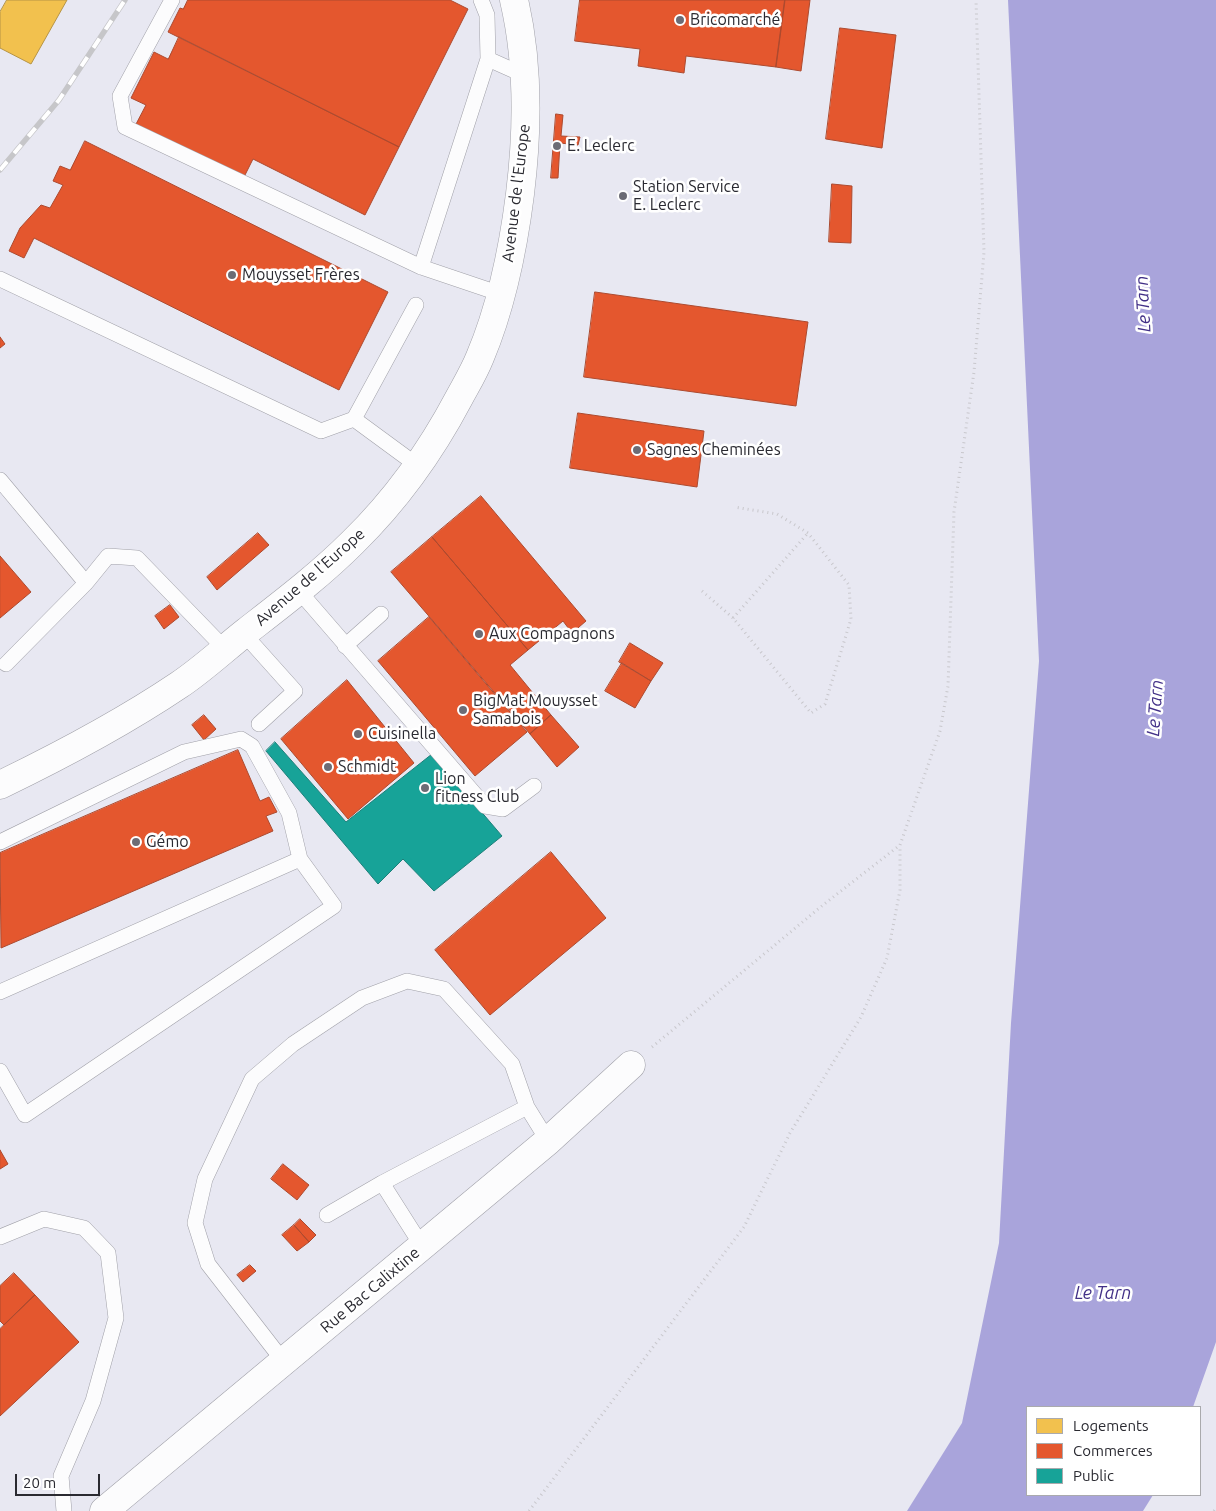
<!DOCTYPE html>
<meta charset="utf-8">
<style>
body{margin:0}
#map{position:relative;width:1216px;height:1511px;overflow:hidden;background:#e8e8f2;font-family:Ubuntu,sans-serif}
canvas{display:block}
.legend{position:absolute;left:1026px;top:1406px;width:175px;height:90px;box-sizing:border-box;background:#fff;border:1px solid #aaaaad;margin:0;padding:6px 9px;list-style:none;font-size:15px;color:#2a2a31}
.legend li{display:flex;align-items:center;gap:10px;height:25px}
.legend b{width:25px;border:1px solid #aaaaad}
.scale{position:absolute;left:15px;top:1474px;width:85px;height:22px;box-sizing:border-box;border:2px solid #2a2a31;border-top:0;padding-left:6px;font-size:15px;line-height:18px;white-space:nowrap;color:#2a2a31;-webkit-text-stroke:4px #fff;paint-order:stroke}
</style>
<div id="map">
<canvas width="1216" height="1511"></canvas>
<ul class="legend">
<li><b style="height:14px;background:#f2c14e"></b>Logements</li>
<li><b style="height:14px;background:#e4572e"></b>Commerces</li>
<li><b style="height:14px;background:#17a398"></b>Public</li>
</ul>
<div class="scale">20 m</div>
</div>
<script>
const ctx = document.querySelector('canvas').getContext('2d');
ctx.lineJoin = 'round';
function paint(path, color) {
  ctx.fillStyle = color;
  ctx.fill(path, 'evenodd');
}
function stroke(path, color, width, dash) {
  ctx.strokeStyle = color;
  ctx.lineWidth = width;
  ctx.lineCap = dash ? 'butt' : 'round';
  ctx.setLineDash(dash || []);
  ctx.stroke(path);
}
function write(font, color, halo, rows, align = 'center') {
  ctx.font = font + ' Ubuntu,sans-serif';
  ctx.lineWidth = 5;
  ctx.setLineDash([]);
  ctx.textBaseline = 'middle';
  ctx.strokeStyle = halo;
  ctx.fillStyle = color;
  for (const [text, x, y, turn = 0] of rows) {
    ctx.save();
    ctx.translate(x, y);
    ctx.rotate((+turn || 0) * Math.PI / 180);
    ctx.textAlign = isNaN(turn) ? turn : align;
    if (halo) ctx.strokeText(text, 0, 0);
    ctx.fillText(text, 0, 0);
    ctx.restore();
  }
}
paint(new Path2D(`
 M1008,0H1216V1342L1193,1407H1027V1495H1153L1143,1511H907L962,1423L999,1243L1011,1023L1039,661Z`), '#a9a4db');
const homes = new Path2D(`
 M7,0H67L31,64L0,48V12Z`);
paint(homes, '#f2c14e');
stroke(homes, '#b69445', 1);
const shops = new Path2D(`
 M188,0H450L468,9L399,147L168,32L180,8L183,9Z
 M580,0H785L776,67L686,56L684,73L638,66L640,49L575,41Z
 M785,0H810L801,71L776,67Z
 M840,28L896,35L882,148L826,139Z
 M179,37L399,147L365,215L253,159L242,181L134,128L146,105L131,98L154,52L168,59Z
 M556,114L563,115L561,136L580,137L578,145L560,143L558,178H551Z
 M85,141L388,292L339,390L34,238L24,258L9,251L20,228L41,205L50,208L63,185L53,181L60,166L70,170Z
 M832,184L852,186L851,243L829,242Z
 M595,292L808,322L796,406L584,377Z
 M0,337L5,344L0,348Z
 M578,413L704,431L697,487L570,468Z
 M481,496L586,621L572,633L563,621L528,650L432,537Z
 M258,533L269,545L217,590L207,577Z
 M432,537L528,650L510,665L551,715L530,734L391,572Z
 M0,556L31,592L0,618Z
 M170,605L179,617L164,629L155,616Z
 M429,617L527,732L475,776L378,661Z
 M630,643L663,663L651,681L619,662Z
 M622,663L651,681L635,708L605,691Z
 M347,680L414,763L348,819L281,739Z
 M204,715L216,729L204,740L192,725Z
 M551,715L579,747L557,767L530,734Z
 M238,750L260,801L269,797L277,812L266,816L273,831L1,948L0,853Z
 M551,852L606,918L490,1015L435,950Z
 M0,1150L8,1164L0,1169Z
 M283,1164L309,1185L297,1200L271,1179Z
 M300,1219L316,1235L309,1242L294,1225Z
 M294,1225L309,1242L297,1251L282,1235Z
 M250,1265L256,1271L243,1282L237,1275Z
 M14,1273L35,1295L4,1325L0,1321V1286Z
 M35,1295L79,1342L0,1416V1329Z`);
paint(shops, '#e4572e');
stroke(shops, '#ac4a2f', 1);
const public = new Path2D(`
 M275,742L346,822L432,754L502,836L434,891L403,859L378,884L266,751Z`);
paint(public, '#17a398');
stroke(public, '#1d7f79', 1);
const lane = new Path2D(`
 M172,0L120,96L125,127L421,267L501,294
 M488,59L526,76
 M421,267L488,59L487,15L481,0
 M0,279L321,431L354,419L416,305
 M354,419L418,466
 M0,480L86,583
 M299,591L485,806L503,809L534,786
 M244,634L295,691L259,724
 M345,646L381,614
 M6,664L86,583L108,556L137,558L226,650
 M0,842L184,752L241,739L252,746L289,813L300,859
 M0,992L300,859L334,906L25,1115L0,1071
 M382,1183L527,1107
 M327,1215L382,1183L422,1246
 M0,1237L44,1219L84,1228L108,1253L116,1318L93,1401L61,1476L64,1511
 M284,1362L208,1264L195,1223L205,1179L252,1079L293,1044L362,998L407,981L444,989L512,1064L527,1107L548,1141`);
const street = new Path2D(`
 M0,785C62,755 121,724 179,685C203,669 224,649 247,631C283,603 320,575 353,542C396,500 431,451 459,398C466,385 474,372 480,357C502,305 513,250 520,194C528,129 529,64 514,0
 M104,1511L548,1141L631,1065`);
stroke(lane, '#a0a0a8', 16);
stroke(street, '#a0a0a8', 29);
stroke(new Path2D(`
 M702,591L733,618L811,713L825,704L851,619L849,585L808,533L777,514L734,507
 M733,618L808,533
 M652,1047L823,905L900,845L940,731L948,686L954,512L974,372L984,252L976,0
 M529,1511L744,1227L790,1133L861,1017L887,958L900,890V846
 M1214,1511L1216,1508`), '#c8c7cc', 3, [1, 4]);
stroke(lane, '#fcfcfd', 15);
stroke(street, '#fcfcfd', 28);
const rail = new Path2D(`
 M0,170L59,100L125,0`);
stroke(rail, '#c6c6c9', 5.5);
stroke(rail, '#fff', 4, [11]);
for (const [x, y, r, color] of [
 [680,20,5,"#6c6c75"],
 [557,146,5,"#6c6c75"],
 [623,196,5,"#6c6c75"],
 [232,275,5,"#6c6c75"],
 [637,450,5,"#6c6c75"],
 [479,634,5,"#6c6c75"],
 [463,710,5,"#6c6c75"],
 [358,734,5,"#6c6c75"],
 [328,767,5,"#6c6c75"],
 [425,788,5,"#6c6c75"],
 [136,842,5,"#6c6c75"]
]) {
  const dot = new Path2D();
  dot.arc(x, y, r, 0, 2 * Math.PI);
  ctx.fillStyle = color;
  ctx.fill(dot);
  stroke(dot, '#fff', 2);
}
write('16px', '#2a2a31', '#fff', [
 ["Bricomarché",690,20],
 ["E. Leclerc",567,146],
 ["Station Service",633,187],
 ["E. Leclerc",633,205],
 ["Mouysset Frères",242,275],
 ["Sagnes Cheminées",647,450],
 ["Aux Compagnons",489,634],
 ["BigMat Mouysset",473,701],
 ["Samabois",473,719],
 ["Cuisinella",368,734],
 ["Schmidt",338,767],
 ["Lion",435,779],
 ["fitness Club",435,797],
 ["Gémo",146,842]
], 'left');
write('16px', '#2a2a31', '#fff', [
 ["Avenue de l'Europe",516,193,-83],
 ["Avenue de l'Europe",310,577,-41],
 ["Rue Bac Calixtine",370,1290,-40]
]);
write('italic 18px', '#423087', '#fff', [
 ["Le Tarn",1143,304,-93],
 ["Le Tarn",1155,708,-86],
 ["Le Tarn",1103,1293]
]);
</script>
